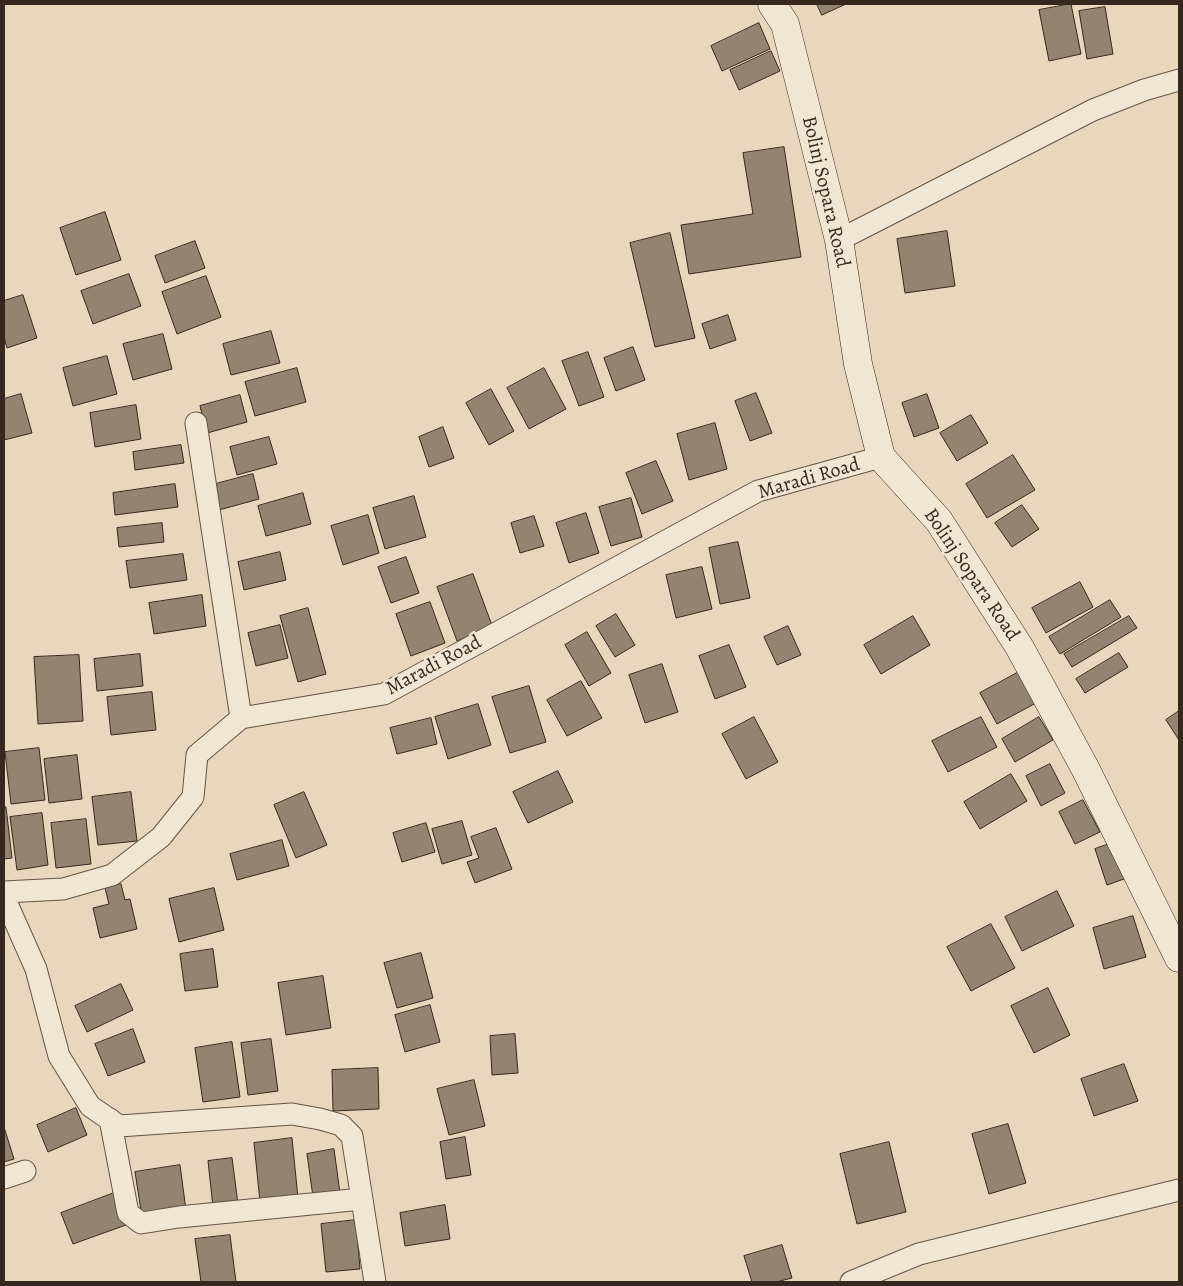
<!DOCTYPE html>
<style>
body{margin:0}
#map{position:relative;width:1183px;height:1286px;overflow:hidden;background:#e9d7bd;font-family:Alegreya,serif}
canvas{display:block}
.frame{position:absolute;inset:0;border:5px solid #36281e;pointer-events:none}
</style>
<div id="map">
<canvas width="1183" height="1286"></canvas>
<div class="frame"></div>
</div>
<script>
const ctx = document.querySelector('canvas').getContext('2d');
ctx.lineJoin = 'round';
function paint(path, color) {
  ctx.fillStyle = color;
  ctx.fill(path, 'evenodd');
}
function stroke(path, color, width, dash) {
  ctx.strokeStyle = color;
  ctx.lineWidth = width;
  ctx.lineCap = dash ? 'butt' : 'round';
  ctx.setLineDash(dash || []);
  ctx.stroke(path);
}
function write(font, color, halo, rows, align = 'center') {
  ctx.font = font + ' Alegreya,serif';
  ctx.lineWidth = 5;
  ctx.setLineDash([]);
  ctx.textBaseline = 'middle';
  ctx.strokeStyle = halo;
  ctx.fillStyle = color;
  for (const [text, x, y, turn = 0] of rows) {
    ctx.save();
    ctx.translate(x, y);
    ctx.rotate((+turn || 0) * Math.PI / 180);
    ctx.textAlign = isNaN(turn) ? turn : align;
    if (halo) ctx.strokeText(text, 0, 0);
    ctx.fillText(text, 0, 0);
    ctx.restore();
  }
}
const building = new Path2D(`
 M817,4H846L822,15Z
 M1071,4L1081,54L1049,61L1039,10Z
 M1105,7L1113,54L1087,59L1079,11Z
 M759,23L770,49L722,71L711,46Z
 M771,51L780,71L739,90L730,70Z
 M784,147L801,257L689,274L681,225L753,214L743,153Z
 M105,212L121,260L76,275L60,228Z
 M947,231L955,286L905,293L897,239Z
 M670,233L695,338L655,347L630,243Z
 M195,241L205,268L165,283L155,256Z
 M129,274L141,306L93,324L81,291Z
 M206,276L221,317L177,334L162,292Z
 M23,295L37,338L7,348L4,337V301Z
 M728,315L736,340L710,349L702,324Z
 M271,331L280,363L231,375L223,344Z
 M163,334L172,369L133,380L123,344Z
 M633,347L645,380L616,391L604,358Z
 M588,352L604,397L579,406L562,361Z
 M107,356L117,394L73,406L63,368Z
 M297,368L306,402L255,416L245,382Z
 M544,368L566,409L529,429L507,388Z
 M491,389L514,431L489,445L466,403Z
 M756,393L772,433L750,441L735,401Z
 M21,394L32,433L4,440V399Z
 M927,394L939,428L914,437L902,403Z
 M240,395L247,422L207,433L200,406Z
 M136,405L141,439L95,447L90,413Z
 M971,415L988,443L957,461L940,433Z
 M715,423L727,469L689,480L677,434Z
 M443,427L454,458L429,467L419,437Z
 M269,437L277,464L237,475L230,447Z
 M181,445L184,463L135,470L133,452Z
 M1013,455L1035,490L987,518L966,484Z
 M656,461L673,501L642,514L626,473Z
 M253,474L259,499L219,510L212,485Z
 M175,484L178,507L115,515L113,493Z
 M303,493L311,524L266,536L258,506Z
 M414,496L426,537L385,549L373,508Z
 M631,498L642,537L611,546L599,507Z
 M1022,505L1039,529L1012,547L995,523Z
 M586,513L599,553L569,563L556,523Z
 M368,515L379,553L343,565L331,526Z
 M534,516L544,546L520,553L511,523Z
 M162,523L164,542L119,547L117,528Z
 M738,542L750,598L720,604L709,548Z
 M280,552L286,580L244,590L238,562Z
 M183,554L187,580L130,588L126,561Z
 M406,557L419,593L391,603L378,567Z
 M702,567L712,609L676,618L666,575Z
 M473,574L493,628L457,641L437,587Z
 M1080,582L1093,607L1046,633L1032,608Z
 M202,595L206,626L154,634L149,603Z
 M1110,600L1121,617L1060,654L1049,637Z
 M430,602L445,643L411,656L396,614Z
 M308,608L326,674L298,682L280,616Z
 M616,614L635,645L615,657L596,626Z
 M913,616L930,645L881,674L864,645Z
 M1129,616L1137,628L1072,667L1064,654Z
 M280,625L288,658L256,666L248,633Z
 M788,626L801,655L777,665L764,637Z
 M587,632L611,673L589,686L565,645Z
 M729,645L746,687L715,699L699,656Z
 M1119,653L1128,667L1085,693L1076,679Z
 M140,654L143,686L97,691L94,659Z
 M79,655L83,721L38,724L34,657Z
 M662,664L678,712L645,723L629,675Z
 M1019,672L1036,703L997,724L980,693Z
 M581,681L602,718L567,736L547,700Z
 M529,686L546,742L510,753L492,697Z
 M152,692L156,730L111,735L107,697Z
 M478,704L491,745L448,759L435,717Z
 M1179,711V740L1166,720Z
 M754,717L778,762L746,779L722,734Z
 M981,717L997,747L948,772L932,741Z
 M1039,717L1053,740L1015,762L1002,739Z
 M431,718L437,744L397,754L390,728Z
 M39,748L45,800L11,804L5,752Z
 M77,755L82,799L49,803L44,759Z
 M1050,764L1065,793L1041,806L1026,776Z
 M558,771L573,802L528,823L513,792Z
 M1011,774L1027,801L980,829L964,802Z
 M131,792L137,841L98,845L92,797Z
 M304,792L327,845L296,858L274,805Z
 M1083,800L1100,832L1075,844L1059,812Z
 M4,807H6L12,858L4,859Z
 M42,813L48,865L17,870L10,817Z
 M86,819L91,864L56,868L51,823Z
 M462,821L472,855L442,864L432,829Z
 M426,823L435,852L402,862L393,833Z
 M496,828L512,869L475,883L467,862L479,858L471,837Z
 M282,840L289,866L237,880L230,854Z
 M1112,843L1124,879L1107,885L1095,849Z
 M121,884L125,900L130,899L137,929L100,938L93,908L109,904L105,888Z
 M214,888L224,930L179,942L169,899Z
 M1057,891L1074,926L1022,951L1005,917Z
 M1133,916L1146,957L1104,969L1093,928Z
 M991,924L1015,968L971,991L947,947Z
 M213,949L218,987L185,991L180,954Z
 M421,953L433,998L397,1008L384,963Z
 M323,976L331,1028L286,1035L278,983Z
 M121,984L133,1010L87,1032L75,1006Z
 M1048,988L1070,1035L1034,1053L1011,1006Z
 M430,1005L440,1042L405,1052L395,1015Z
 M133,1029L145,1062L108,1076L95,1044Z
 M515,1034L518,1073L492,1075L490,1036Z
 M271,1039L278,1091L248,1095L241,1043Z
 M232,1042L240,1097L203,1102L195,1048Z
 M1124,1064L1138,1101L1094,1116L1081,1079Z
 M378,1068L379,1109L333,1111L332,1070Z
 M474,1080L485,1126L449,1135L437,1089Z
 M76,1108L87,1135L48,1152L37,1125Z
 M1008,1124L1026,1183L989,1194L972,1134Z
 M4,1127L14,1159L4,1162Z
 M465,1137L471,1175L446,1179L440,1142Z
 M292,1138L298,1198L260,1202L254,1143Z
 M889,1142L906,1212L857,1224L840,1154Z
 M334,1149L340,1193L313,1197L307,1154Z
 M232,1158L238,1204L213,1207L208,1161Z
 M180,1165L186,1210L142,1217L135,1172Z
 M114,1193L126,1225L73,1244L61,1213Z
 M445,1205L450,1239L405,1246L400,1213Z
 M356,1220L360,1269L326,1272L321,1224Z
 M230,1235L236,1282H201L195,1239Z
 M782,1245L792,1278L776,1282H752L744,1256Z`);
paint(building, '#938371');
stroke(building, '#36281e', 1);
const street = new Path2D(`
 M839,240L1093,110L1144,90L1179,80
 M196,423L241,718
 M4,892L63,889L112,875L161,837L193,797L197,755L241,718L384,694L758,491L881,457
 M4,897L36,969L59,1056L90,1106L119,1126L292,1114L320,1119L341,1125L352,1136L375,1282
 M110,1119L128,1213L141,1223L179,1217L362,1199
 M4,1178L25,1171
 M851,1282L919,1254L1179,1190`);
const secondary = new Path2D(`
 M772,4L785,24L839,240L858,364L881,457L939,521L1020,648L1085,768L1179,958`);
stroke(street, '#635446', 23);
stroke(secondary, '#36281e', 29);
stroke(street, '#f1e5d4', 21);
stroke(secondary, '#f1e5d4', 28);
write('20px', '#36281e', '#f1e5d4', [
 ["Bolinj Sopara Road",825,192,77],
 ["Maradi Road",809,479,-16],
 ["Bolinj Sopara Road",971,575,56],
 ["Maradi Road",434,666,-28]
]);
</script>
